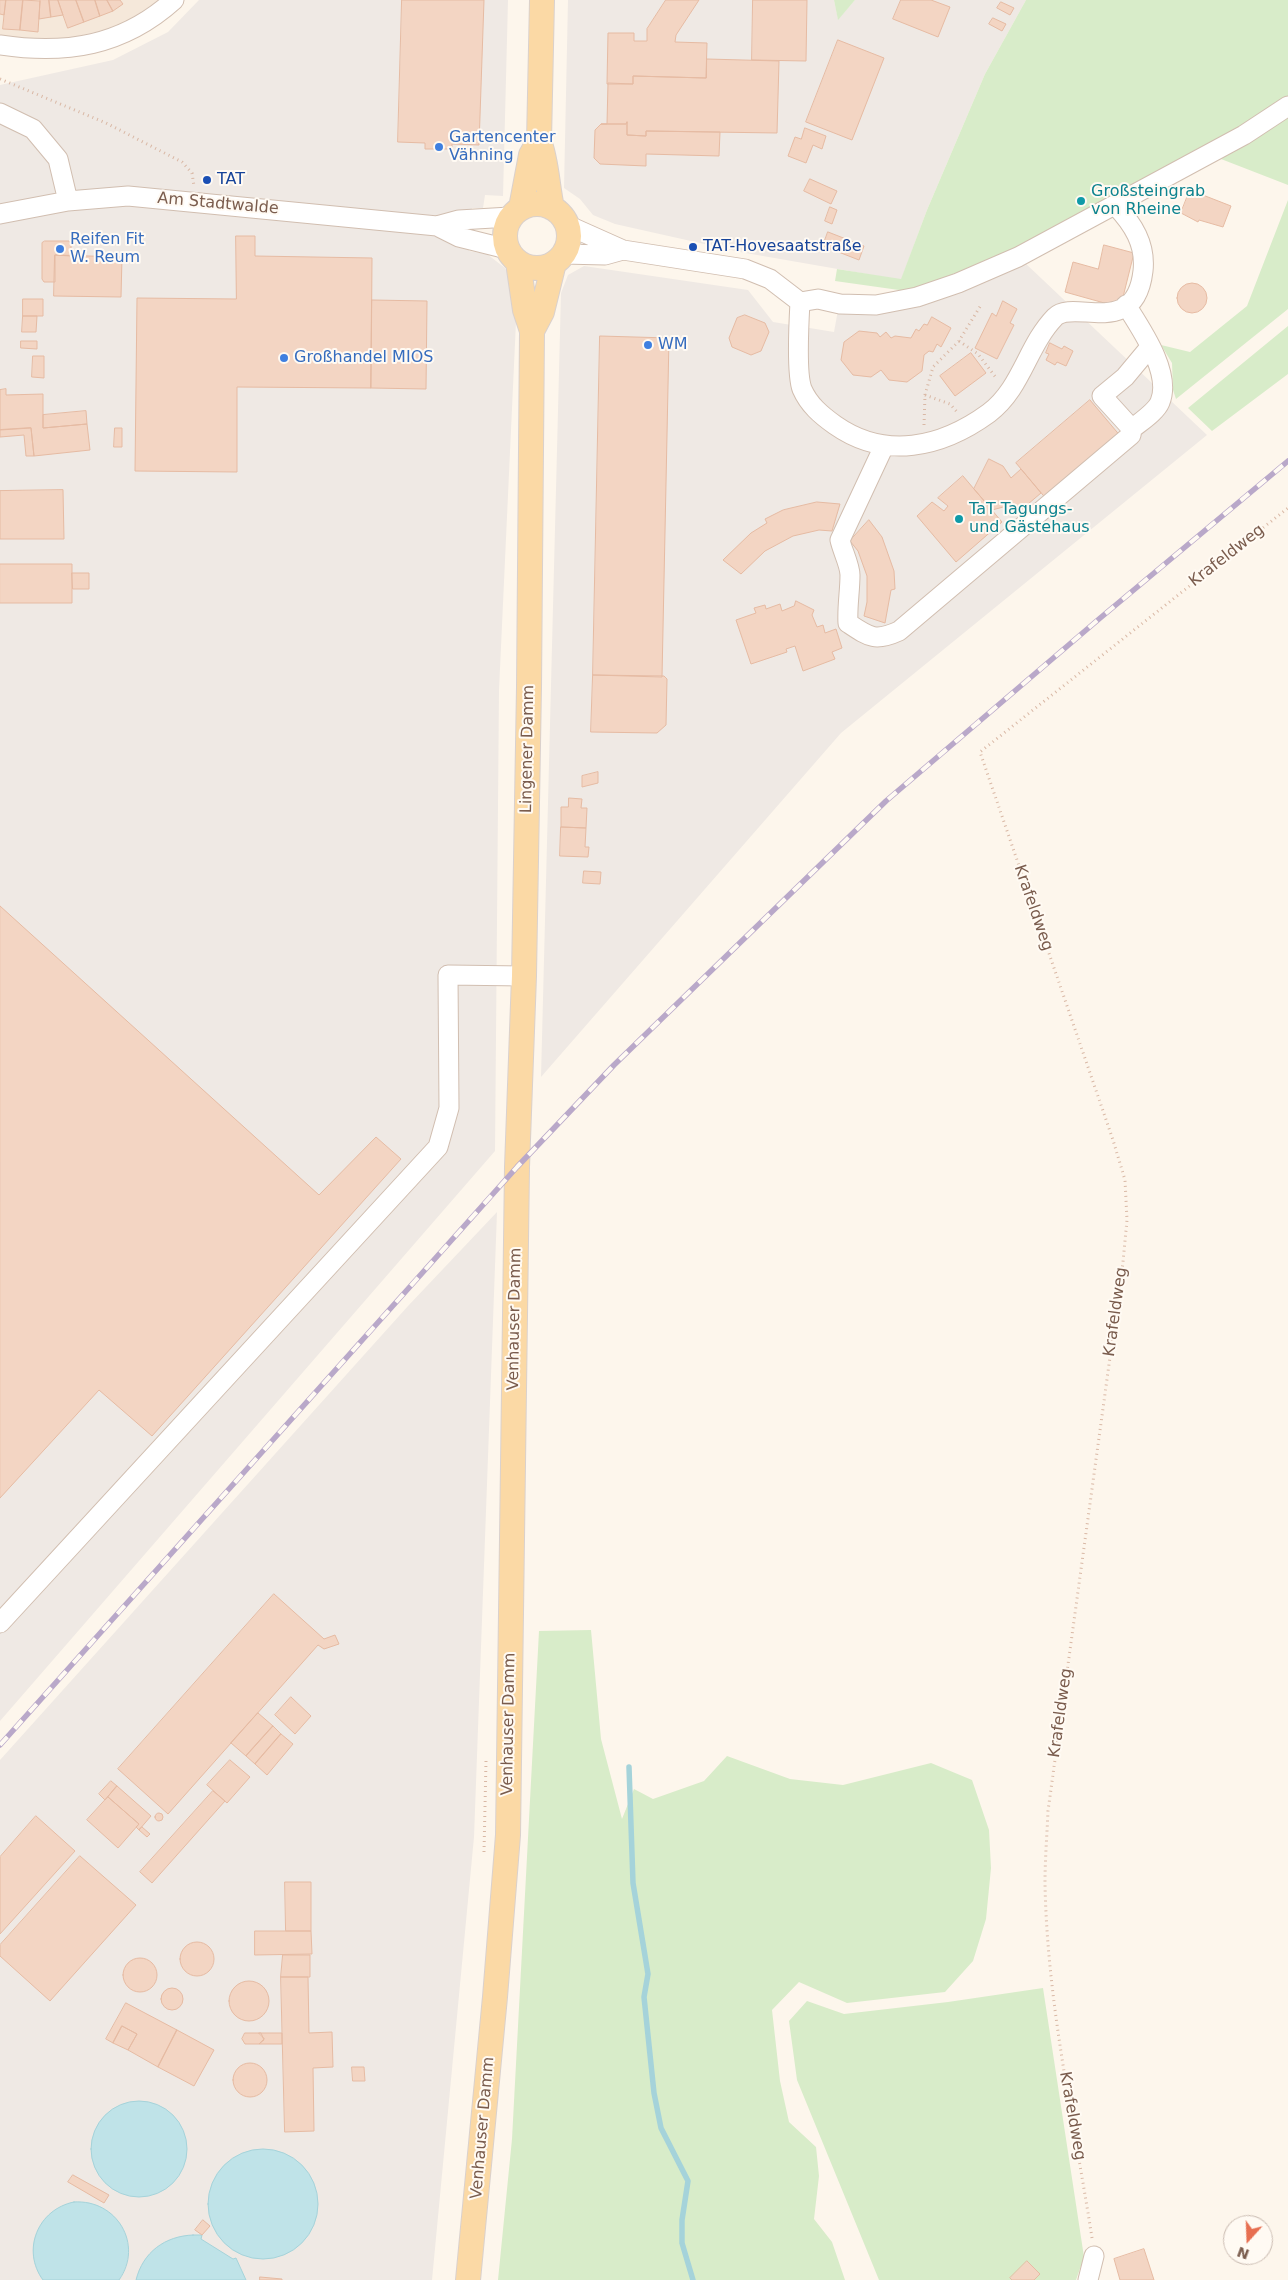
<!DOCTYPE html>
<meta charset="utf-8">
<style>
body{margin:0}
#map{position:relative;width:1288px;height:2280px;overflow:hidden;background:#fdf6ec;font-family:"DejaVu Sans",sans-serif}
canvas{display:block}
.north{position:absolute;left:1223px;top:2215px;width:50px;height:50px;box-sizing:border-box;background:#fffaf3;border:1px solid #cabbb1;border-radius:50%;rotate:200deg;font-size:14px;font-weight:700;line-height:20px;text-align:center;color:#7a5c4d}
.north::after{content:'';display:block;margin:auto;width:18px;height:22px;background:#e76f51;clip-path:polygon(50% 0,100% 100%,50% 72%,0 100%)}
</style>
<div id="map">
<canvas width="1288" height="2280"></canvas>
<div class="north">N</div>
</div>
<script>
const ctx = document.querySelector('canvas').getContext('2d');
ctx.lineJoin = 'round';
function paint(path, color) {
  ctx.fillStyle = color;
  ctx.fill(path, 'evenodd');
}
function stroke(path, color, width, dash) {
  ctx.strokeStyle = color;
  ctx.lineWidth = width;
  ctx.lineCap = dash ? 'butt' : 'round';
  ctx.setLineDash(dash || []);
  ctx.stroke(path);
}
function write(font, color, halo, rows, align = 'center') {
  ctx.font = font + ' "DejaVu Sans",sans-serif';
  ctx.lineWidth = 4;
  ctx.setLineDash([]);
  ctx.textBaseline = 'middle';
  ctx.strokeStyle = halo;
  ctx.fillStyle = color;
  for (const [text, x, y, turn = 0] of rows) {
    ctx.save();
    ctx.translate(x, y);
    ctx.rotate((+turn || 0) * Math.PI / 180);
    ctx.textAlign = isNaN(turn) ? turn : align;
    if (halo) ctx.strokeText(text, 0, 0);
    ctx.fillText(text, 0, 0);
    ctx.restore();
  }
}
paint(new Path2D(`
 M0,0H160L117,27L61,40L0,38Z`), '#f5e8da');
paint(new Path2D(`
 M199,0H508L503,196L485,195L483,208H472L469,251L487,254L505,268L516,287L517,300L499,690L495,1151L0,1721V85L113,60L168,32Z
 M568,0H834L838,19L855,0H1026L985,74L927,210L901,280L740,252L615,224L593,215L580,199L564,188Z
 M1024,262L1207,435L841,733L541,1077L561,293L568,275L584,266L748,290L773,322L834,332L838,310Z
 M497,1212L474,1837L432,2280H0V1760L408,1306Z`), '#efe9e4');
paint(new Path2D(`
 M834,0H855L838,20Z
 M1026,0H1288V99L1232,133L1024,249L949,280L906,291L835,281L837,269L901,279L927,210L985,74Z
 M1288,112V185L1221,159Z
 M1288,200V309L1176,399L1173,390L1172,363L1161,345L1190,352L1247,306Z
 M1288,326V374L1212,431L1188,408Z
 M591,1630L601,1739L622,1819L634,1789L653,1799L704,1781L727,1756L790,1779L843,1785L931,1763L972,1780L989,1830L991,1868L986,1919L973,1961L945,1992L847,2003L799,1982L772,2010L780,2081L789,2122L816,2147L819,2176L814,2219L832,2242L845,2280H498L512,2139L539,1631Z
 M1043,1988L1084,2257L1076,2280H879L797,2080L789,2021L807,2001L844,2014L948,2002Z`), '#d8ecc9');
const water = new Path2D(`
 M91 2149a48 48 0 1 1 96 0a48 48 0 1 1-96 0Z
 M208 2204a55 55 0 1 1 110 0a55 55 0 1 1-110 0Z
 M74,2202C117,2199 144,2245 119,2280H43C21,2250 38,2209 74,2202Z
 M193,2235H202L201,2239L233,2259L236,2258L246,2280H136C143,2252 165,2236 193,2235Z`);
paint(water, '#bfe3e8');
stroke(water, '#a5d3da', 1);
stroke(new Path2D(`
 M629,1767L633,1883L648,1974L644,1997L654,2093L661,2128L688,2181L682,2220V2243L693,2280`), '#a5d3da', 5.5);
const building = new Path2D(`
 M0,0H6L4,15L0,14Z
 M6,0H23L20,30L3,29Z
 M23,0L40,1L38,32L20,30Z
 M49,0H58L63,15L51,17Z
 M49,0L51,17L39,19L40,0Z
 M58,0H76L84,22L68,28Z
 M76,0H95L100,16L84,22Z
 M95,0H107L113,11L100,16Z
 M107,0H120L123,4L113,11Z
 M402,0H484L479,145L452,144V149H425V143L398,142Z
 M666,0H699L676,35L675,42L707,43L706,78L633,76V84H607L608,33H634V41H647V29Z
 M753,0H807L806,61L752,60Z
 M901,0H931L950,7L938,37L893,19Z
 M1001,2L1014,8L1010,15L997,8Z
 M993,18L1006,24L1002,31L989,24Z
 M838,40L884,58L852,140L806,122Z
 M707,59L779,61L777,133L646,131V136L627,135V122L626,124H601H607L608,83L633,84V76L706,78Z
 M627,122V135L646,136V131L720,132L719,156L646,154V166L600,164L594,158L595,130L601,124H626Z
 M805,128L826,136L822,149L813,145L806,163L788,156L795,137L801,139Z
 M810,179L837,191L831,204L804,191Z
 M1190,190L1231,206L1223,227L1199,220L1198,222L1181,213Z
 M830,207L837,210L832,224L825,221Z
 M828,232L864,246L859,260L823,246Z
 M236,236H255V256L372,258L371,388L237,387V472L135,471L137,298L236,299Z
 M45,241H69L71,244V256L55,255V282H44L42,279V243Z
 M1104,245L1134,253L1121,305L1115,306L1065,292L1073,262L1098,269Z
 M55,255L122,257L121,297L54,296Z
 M1177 298a15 15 0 1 1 30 0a15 15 0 1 1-30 0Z
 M23,299H43V316H23Z
 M372,300L427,301L426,389L371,388Z
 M1003,301L1017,309L1010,323L1014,325L997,359L975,348L992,313L996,316Z
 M745,315L765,323L769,332L761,351L751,355L732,347L729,338L737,318Z
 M23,316H37L36,332H22Z
 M932,317L951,328L941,347L937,344L933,352L929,351L924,355L922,371L907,382L889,380L881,370L871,377L853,375L841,360L844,342L859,331L877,333L880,337L886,332L891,338L895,336L911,338L916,329L919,331L924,324L927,325Z
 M600,336L669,338L662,677L593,675Z
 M21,341H37V349L21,348Z
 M1050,343L1062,349L1064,346L1073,351L1066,366L1057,362L1055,365L1046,360L1049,354L1046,353Z
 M971,353L986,373L955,396L940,376Z
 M33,356H44V378L32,377Z
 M6,389V395L43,394V428L87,424L90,450L34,456L31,428L0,430V390Z
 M1090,400L1122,438L1048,501L1016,463Z
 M86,411L87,424L43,428V415Z
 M31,428L34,456H26L24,435L0,437V430Z
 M115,428H122V447H114Z
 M989,459L1003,466L1011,478L1021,469L1041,493L1015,515L1007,506L992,510L974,489Z
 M963,476L1002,522L956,562L917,516L932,502L944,511L948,506L938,498Z
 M63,490L64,539H0V491Z
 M817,502L840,504L832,531L819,530L793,536L765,551L741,574L723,560L751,533L767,523L765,519L783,510Z
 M869,520L882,537L894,571L895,589L891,590L885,623L864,616L867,602V576L858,551L850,541Z
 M0,564H72V603H0Z
 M72,573H89V589H73Z
 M796,601L814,610L812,615L817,627L823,625L825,633L836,629L842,648L832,652L835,659L803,671L795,646L786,649L787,652L751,664L736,620L756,613L754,608L765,605L766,609L780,604L782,611L794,606Z
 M593,675L664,676L667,679L666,725L657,733L591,732Z
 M598,772V783L582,787V776Z
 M569,798L582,799L581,808H587L586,828L561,827V807H568Z
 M561,827L586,828L585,847H589L588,857L560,856Z
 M584,871L601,872L600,884L583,883Z
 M0,906L319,1195L376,1137L401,1159L152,1436L99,1390L0,1498Z
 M274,1594L324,1639L335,1635L339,1644L324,1649L318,1645L168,1814L118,1769Z
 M291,1697L311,1716L295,1734L275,1715Z
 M258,1713L273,1726L246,1756L231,1743Z
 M273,1726L281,1734L255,1764L246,1756Z
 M281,1734L293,1744L267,1775L255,1764Z
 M230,1760L250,1777L227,1803L207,1785Z
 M111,1781L117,1786L105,1800L99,1794Z
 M117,1786L151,1816L139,1830L136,1827L139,1824L108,1797Z
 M213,1791L225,1801L152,1883L140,1872Z
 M108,1797L139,1824L118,1848L87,1820Z
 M155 1817a4 4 0 1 1 8 0a4 4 0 1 1-8 0Z
 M36,1816L75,1851L0,1934V1857Z
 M142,1827L150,1834L147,1837L139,1830Z
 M80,1856L136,1905L50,2001L0,1956V1945Z
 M285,1882H311V1931H286Z
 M255,1931H311L312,1954L255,1955Z
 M180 1959a17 17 0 1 1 34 0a17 17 0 1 1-34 0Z
 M283,1955H310V1977H281Z
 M123 1975a17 17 0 1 1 34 0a17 17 0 1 1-34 0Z
 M281,1977H308L309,2033L332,2032L333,2067L313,2068L314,2131L285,2132Z
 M229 2001a20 20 0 1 1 40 0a20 20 0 1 1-40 0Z
 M161 1999a11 11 0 1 1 22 0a11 11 0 1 1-22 0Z
 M126,2003L177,2030L158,2067L128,2050L137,2034L122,2026L113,2043L106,2039Z
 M122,2026L137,2034L128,2050L113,2043Z
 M177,2030L214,2050L194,2086L158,2067Z
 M245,2033H261L264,2040L259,2044H245L242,2039Z
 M259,2033H282V2044H259L264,2039Z
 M233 2080a17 17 0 1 1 34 0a17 17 0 1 1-34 0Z
 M352,2067H364L365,2081H353Z
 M73,2175L109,2195L104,2203L68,2182Z
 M203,2220L210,2226L202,2235L195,2230Z
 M1144,2249L1154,2280H1120L1114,2259Z
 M1027,2261L1040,2274L1034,2280H1012L1010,2278Z
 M260,2277L282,2279V2280H260Z`);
paint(building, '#f3d5c3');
stroke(building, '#e6bba3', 1);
const minor = new Path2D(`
 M0,45C66,55 123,46 174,0
 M0,113L33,129L58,159L68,201
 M0,214L68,201L128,196L437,226L459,237L507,249
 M567,225L623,250L745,269L770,279L800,302
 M437,226L459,220L510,217
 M563,254L605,255L623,250
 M800,302C799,320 796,373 802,389C809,405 821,415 835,425C885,460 941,448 989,413C1022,388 1027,346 1055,317C1074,298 1135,340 1143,271C1146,244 1133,224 1115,205
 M800,302L818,299L840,304L876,305L917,297L958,283L1018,257L1244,135L1288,106
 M1126,305C1141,329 1172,373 1160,402C1156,412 1140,422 1132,429L1102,396L1125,377L1150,347
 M884,446L840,540C842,550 850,565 850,575C850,591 847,607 848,623C869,637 875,642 899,631L1131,435L1132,429
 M0,1623L438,1147L449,1108L448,975L524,976
 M1088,2280L1094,2256`);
const major = new Path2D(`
 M542,0L539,141C547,162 547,185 552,208
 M505 236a32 32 0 1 1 64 0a32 32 0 1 1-64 0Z
 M521,208L531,155L539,141
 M532,331L542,312L554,263
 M468,2280L495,1997L508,1835L517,1167L524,976L529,687L532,331L525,310L518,262`);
stroke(minor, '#d1beb0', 21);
stroke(major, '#dad1cd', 26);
stroke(new Path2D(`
 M0,79L106,123L182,162L192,173L194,186
 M959,341L978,354L997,379
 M925,395L950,404L957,412
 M924,425L925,395L933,367L959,341L981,305
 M484,1852L486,1761
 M1092,2238C1074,2121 1047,2003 1045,1883C1045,1859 1047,1835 1048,1811L1123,1262L1127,1220L1125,1180L1113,1140L980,752L1288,508`), '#d9b8a5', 3, [1, 4]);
stroke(minor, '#fff', 19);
stroke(major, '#fbd9a5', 24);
const rail = new Path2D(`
 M0,1745L517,1167L614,1065L886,801L1099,619L1288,461`);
stroke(rail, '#b9a8c9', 5.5);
stroke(rail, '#fffaf3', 4, [11]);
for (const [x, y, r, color] of [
 [439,147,5,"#3f7fe0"],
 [207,180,5,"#1a4fb4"],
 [1081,201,5,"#0f9aa8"],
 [693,247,5,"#1a4fb4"],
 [60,249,5,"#3f7fe0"],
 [648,345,5,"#3f7fe0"],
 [284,358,5,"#3f7fe0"],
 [959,519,5,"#0f9aa8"]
]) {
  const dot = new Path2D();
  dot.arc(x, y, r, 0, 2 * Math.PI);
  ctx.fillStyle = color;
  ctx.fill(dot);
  stroke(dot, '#fffaf3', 2);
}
write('16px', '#366cbe', '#fffaf3', [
 ["Gartencenter",449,138],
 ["Vähning",449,156],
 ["Reifen Fit",70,240],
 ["W. Reum",70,258],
 ["WM",658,345],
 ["Großhandel MIOS",294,358]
], 'left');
write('16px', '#164399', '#fffaf3', [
 ["TAT",217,180],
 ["TAT-Hovesaatstraße",703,247]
], 'left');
write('16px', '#0d838f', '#fffaf3', [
 ["Großsteingrab",1091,192],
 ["von Rheine",1091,210],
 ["TaT Tagungs-",969,510],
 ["und Gästehaus",969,528]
], 'left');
write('16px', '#7a5c4d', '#fffaf3', [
 ["Am Stadtwalde",218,204,5],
 ["Krafeldweg",1227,556,-38],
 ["Lingener Damm",528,749,-89],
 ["Krafeldweg",1033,908,71],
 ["Krafeldweg",1116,1312,-82],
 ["Venhauser Damm",515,1319,-89],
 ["Krafeldweg",1061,1713,-82],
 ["Venhauser Damm",509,1724,-89],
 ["Krafeldweg",1072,2116,80],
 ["Venhauser Damm",483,2128,-85]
]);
</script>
